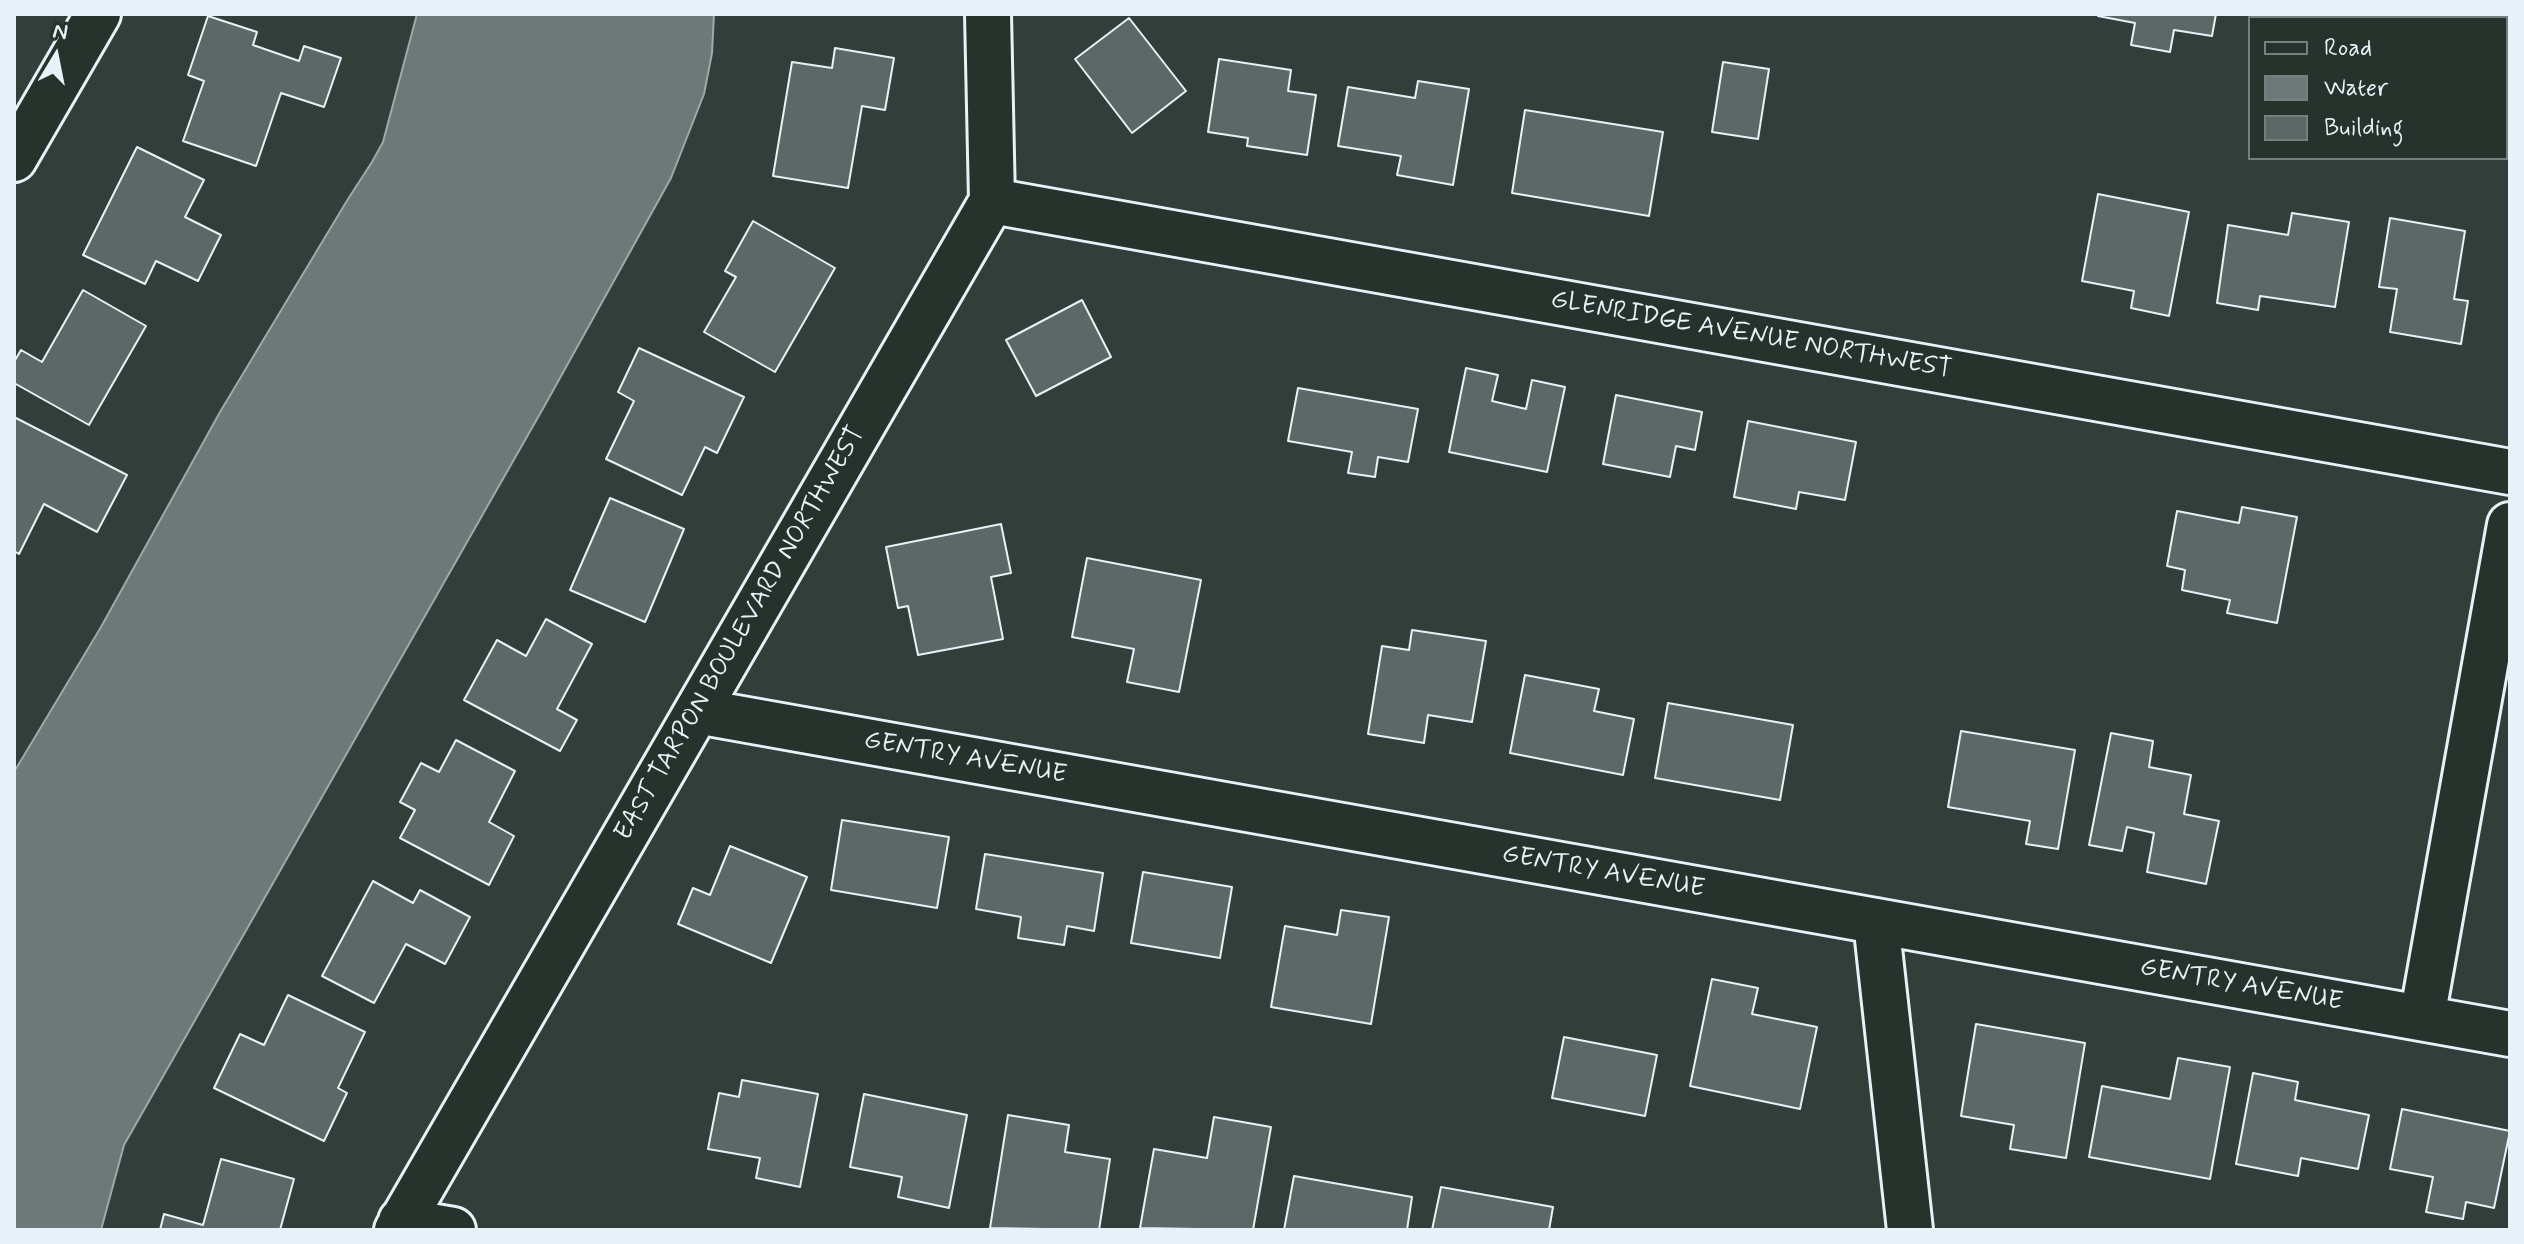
<!DOCTYPE html>
<style>
body{margin:0}
#map{position:relative;width:2524px;height:1244px;overflow:hidden;background:#323e39;font-family:Mynerve,sans-serif}
canvas{display:block}
.frame{position:absolute;inset:0;border:16px solid #e8f1f8;pointer-events:none}
.legend{position:absolute;left:2248px;top:16px;width:260px;height:144px;box-sizing:border-box;background:#26332d;border:2px solid #747f7e;margin:0;padding:10px 14px;list-style:none;font-size:24px;color:#e8f1f8}
.legend li{display:flex;align-items:center;gap:16px;height:40px}
.legend b{width:40px;border:2px solid #747f7e}
.north{position:absolute;left:16px;top:16px;width:80px;height:80px;-webkit-text-stroke:6px #26332d;paint-order:stroke;rotate:10deg;font-size:22px;font-weight:700;line-height:32px;text-align:center;color:#e8f1f8}
.north::after{content:'';display:block;margin:auto;width:28px;height:36px;background:#e8f1f8;clip-path:polygon(50% 0,100% 100%,50% 72%,0 100%)}
</style>
<div id="map">
<canvas width="2524" height="1244"></canvas>
<div class="frame"></div>
<ul class="legend">
<li><b style="height:10px;background:#26332d"></b>Road</li>
<li><b style="height:22px;background:#6d7978"></b>Water</li>
<li><b style="height:22px;background:#5c6865"></b>Building</li>
</ul>
<div class="north">N</div>
</div>
<script>
const ctx = document.querySelector('canvas').getContext('2d');
ctx.lineJoin = 'round';
function paint(path, color) {
  ctx.fillStyle = color;
  ctx.fill(path, 'evenodd');
}
function stroke(path, color, width, dash) {
  ctx.strokeStyle = color;
  ctx.lineWidth = width;
  ctx.lineCap = dash ? 'butt' : 'round';
  ctx.setLineDash(dash || []);
  ctx.stroke(path);
}
function write(font, color, halo, rows, align = 'center') {
  ctx.font = font + ' Mynerve,sans-serif';
  ctx.lineWidth = 6;
  ctx.setLineDash([]);
  ctx.textBaseline = 'middle';
  ctx.strokeStyle = halo;
  ctx.fillStyle = color;
  for (const [text, x, y, turn = 0] of rows) {
    ctx.save();
    ctx.translate(x, y);
    ctx.rotate((+turn || 0) * Math.PI / 180);
    ctx.textAlign = isNaN(turn) ? turn : align;
    if (halo) ctx.strokeText(text, 0, 0);
    ctx.fillText(text, 0, 0);
    ctx.restore();
  }
}
const water = new Path2D(`
 M417,14H714L712,53L704,94L671,178L545,405L124,1145L101,1230H14V772L101,627L220,412L348,199L372,162L383,142Z`);
paint(water, '#6d7978');
stroke(water, '#9ea9ab', 2);
const building = new Path2D(`
 M2098,14H2216L2212,36L2174,30L2170,52L2131,45L2135,23L2098,16Z
 M208,16L257,32L253,45L299,61L304,46L341,58L324,107L281,93L256,166L183,141L204,81L188,75Z
 M1129,18L1186,91L1132,133L1075,59Z
 M835,48L894,58L885,110L862,106L848,188L773,176L792,62L832,68Z
 M1219,59L1291,70L1288,91L1316,95L1307,155L1247,146L1248,138L1208,132Z
 M1723,62L1769,69L1758,139L1712,132Z
 M1418,81L1469,89L1453,185L1397,175L1401,156L1338,146L1348,87L1415,98Z
 M1525,110L1663,132L1649,216L1512,193Z
 M137,147L204,180L185,217L221,235L198,281L156,261L145,284L83,255Z
 M2098,194L2189,212L2169,316L2131,308L2134,291L2082,281Z
 M2292,213L2349,222L2335,307L2260,296L2258,310L2217,303L2228,225L2288,235Z
 M2390,218L2465,231L2454,299L2468,301L2461,344L2390,332L2397,289L2379,287Z
 M753,221L835,268L775,372L704,332L736,277L725,271Z
 M83,290L146,326L89,425L14,383V362L21,350L42,362Z
 M1082,300L1111,357L1036,396L1006,340Z
 M639,348L744,397L717,453L705,447L682,495L606,459L634,401L618,392Z
 M1466,368L1498,375L1492,401L1526,409L1532,380L1565,387L1547,472L1449,452Z
 M1298,388L1418,409L1408,462L1378,457L1375,477L1348,473L1352,452L1288,441Z
 M1616,395L1702,412L1695,450L1676,446L1670,477L1603,464Z
 M14,417L127,475L97,532L44,504L19,554L14,551Z
 M1748,421L1856,442L1845,500L1799,492L1796,509L1734,497Z
 M610,498L684,529L645,622L570,590Z
 M2242,507L2297,517L2277,623L2227,613L2230,600L2182,590L2185,570L2167,566L2177,511L2239,523Z
 M1001,524L1011,573L991,577L1003,639L918,655L908,606L898,608L886,547Z
 M1087,558L1201,580L1179,692L1127,682L1134,649L1072,637Z
 M546,619L592,644L557,709L577,720L560,751L464,700L497,640L526,656Z
 M1412,630L1486,641L1472,722L1428,715L1424,743L1368,734L1382,646L1409,650Z
 M1525,675L1599,689L1594,711L1634,719L1623,775L1510,753Z
 M1668,703L1793,725L1780,800L1655,778Z
 M1961,731L2075,750L2058,849L2026,844L2030,821L1948,807Z
 M2111,733L2153,741L2149,767L2191,775L2184,814L2219,821L2206,884L2147,872L2154,833L2127,827L2122,851L2089,845Z
 M456,740L515,771L489,822L514,836L489,885L400,838L415,810L400,802L421,763L439,772Z
 M842,820L949,837L937,908L831,890Z
 M730,846L807,877L771,963L678,924L693,888L710,895Z
 M985,854L1103,873L1094,931L1067,926L1064,945L1018,938L1021,917L976,909Z
 M1143,872L1232,887L1220,958L1131,943Z
 M373,881L413,903L420,890L470,917L445,964L406,944L374,1003L322,976Z
 M1341,910L1389,917L1371,1024L1271,1007L1285,926L1337,935Z
 M1712,979L1758,988L1752,1014L1817,1027L1800,1109L1690,1086Z
 M288,995L365,1032L338,1088L347,1093L324,1141L214,1088L240,1034L264,1045Z
 M1976,1024L2085,1043L2066,1158L2010,1149L2014,1125L1961,1116Z
 M1564,1037L1657,1055L1645,1116L1552,1098Z
 M2178,1058L2230,1067L2210,1179L2089,1157L2102,1086L2170,1099Z
 M2253,1073L2298,1082L2295,1100L2369,1115L2358,1169L2301,1158L2298,1176L2236,1164Z
 M742,1080L818,1094L800,1187L756,1178L760,1158L708,1149L719,1093L739,1097Z
 M864,1094L967,1115L949,1208L898,1197L902,1177L850,1167Z
 M2402,1109L2510,1131L2494,1208L2466,1202L2463,1219L2426,1212L2433,1177L2390,1169Z
 M1008,1115L1069,1125L1065,1152L1110,1159L1099,1230L990,1228Z
 M1214,1117L1271,1127L1253,1230L1140,1228L1154,1149L1207,1158Z
 M221,1159L294,1179L280,1230H160L164,1214L203,1225Z
 M1294,1176L1412,1197L1407,1230H1284Z
 M1441,1187L1553,1207L1549,1230H1432Z`);
paint(building, '#5c6865');
stroke(building, '#e8f1f8', 2);
const street = new Path2D(`
 M14,159L98,14
 M992,201L2510,472
 M697,711L2510,1034
 M1876,921L1910,1230
 M2422,1018L2510,525
 M401,1221L453,1230
 M397,1230L992,201L988,14`);
stroke(street, '#e8f1f8', 50);
stroke(street, '#26332d', 44);
write('26px', '#e8f1f8', '#26332d', [
 ["GLENRIDGE AVENUE NORTHWEST",1751,336,10],
 ["EAST TARPON BOULEVARD NORTHWEST",741,634,-60],
 ["GENTRY AVENUE",965,759,10],
 ["GENTRY AVENUE",1603,873,10],
 ["GENTRY AVENUE",2241,986,10]
]);
</script>
